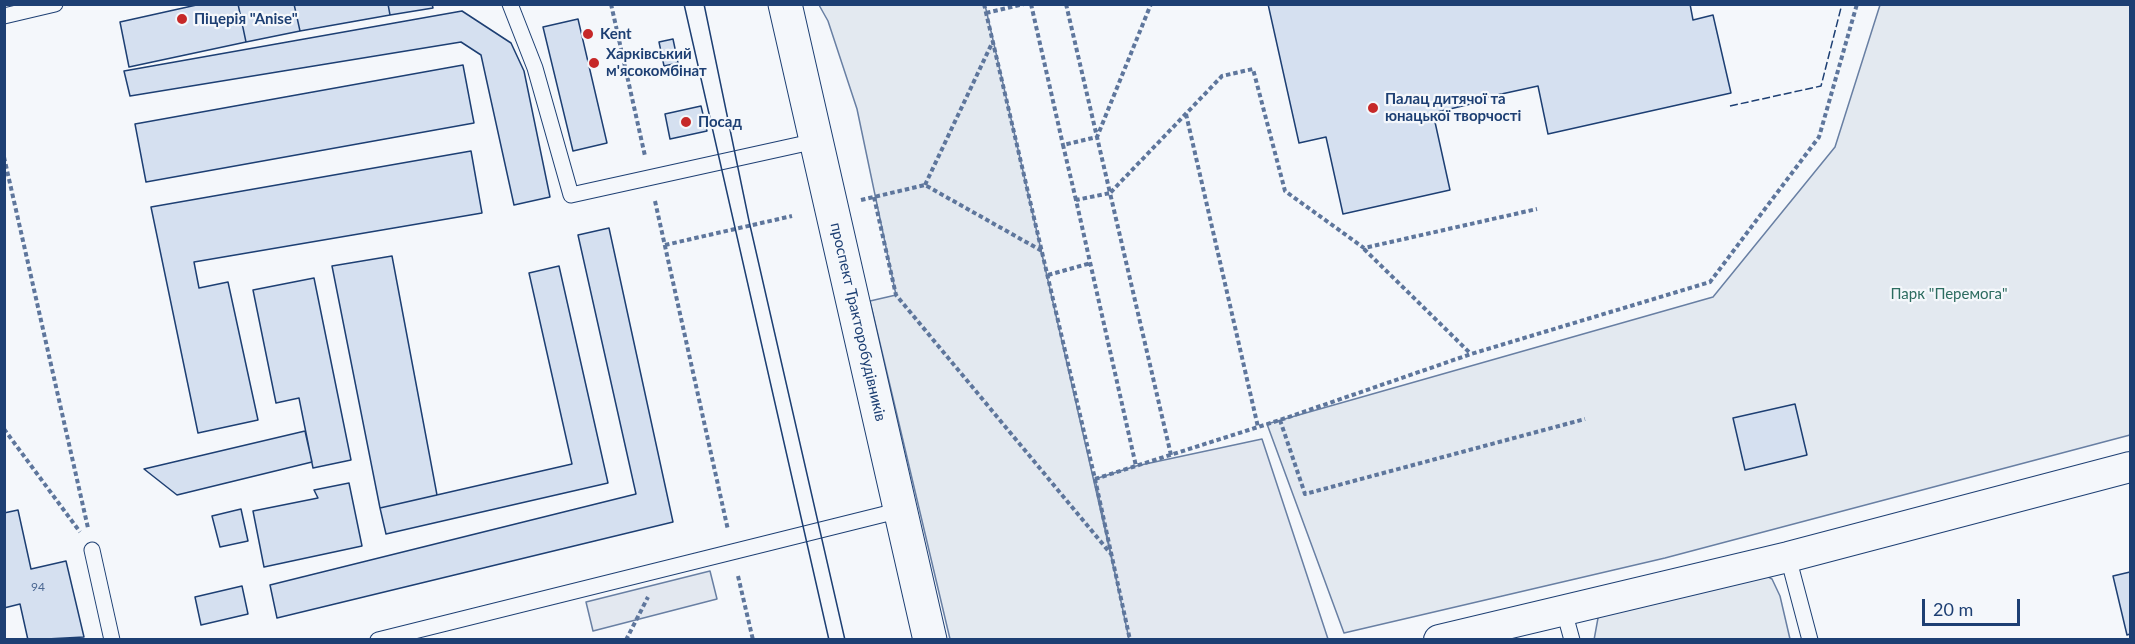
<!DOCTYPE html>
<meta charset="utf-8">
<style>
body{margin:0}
#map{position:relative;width:2135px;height:644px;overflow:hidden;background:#f4f7fb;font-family:Lato,sans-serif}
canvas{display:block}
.frame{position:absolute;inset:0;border:6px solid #1d3f73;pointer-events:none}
.scale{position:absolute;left:1922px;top:599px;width:98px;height:27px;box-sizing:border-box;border:3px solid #1d3f73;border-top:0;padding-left:8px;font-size:18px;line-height:21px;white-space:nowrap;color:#1d3f73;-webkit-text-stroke:4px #f4f7fb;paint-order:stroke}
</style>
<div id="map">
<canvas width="2135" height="644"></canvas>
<div class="frame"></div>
<div class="scale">20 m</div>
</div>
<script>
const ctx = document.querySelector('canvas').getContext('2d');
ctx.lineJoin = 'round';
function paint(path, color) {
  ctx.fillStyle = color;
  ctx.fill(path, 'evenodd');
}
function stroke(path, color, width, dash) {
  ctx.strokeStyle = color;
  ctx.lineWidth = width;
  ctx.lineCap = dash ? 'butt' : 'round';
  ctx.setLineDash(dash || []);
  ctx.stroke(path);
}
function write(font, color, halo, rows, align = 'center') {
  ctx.font = font + ' Lato,sans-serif';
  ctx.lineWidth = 4.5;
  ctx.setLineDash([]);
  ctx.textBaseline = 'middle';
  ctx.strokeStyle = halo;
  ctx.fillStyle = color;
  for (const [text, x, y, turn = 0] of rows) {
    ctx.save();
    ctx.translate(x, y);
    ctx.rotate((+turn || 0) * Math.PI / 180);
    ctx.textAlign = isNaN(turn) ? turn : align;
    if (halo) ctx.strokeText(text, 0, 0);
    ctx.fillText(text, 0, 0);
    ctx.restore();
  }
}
const green = new Path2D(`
 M819,5H985L1130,639H950L870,301L896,295L857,109L828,21Z
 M1880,5H2130V435L1665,558L1344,633L1267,424L1713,297L1835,147Z
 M1756,570L1772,579L1780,596L1790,639L1594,640L1598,618L1607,606Z`);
paint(green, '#e3e9f0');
stroke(green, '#687fa3', 1.5);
const parking = new Path2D(`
 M1262,439L1328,639H1129L1095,479L1136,466Z
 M710,571L717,599L593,631L586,602Z`);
paint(parking, '#e3e8f0');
stroke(parking, '#687fa3', 1.5);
const building = new Path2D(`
 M201,4H238L246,42L129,67L120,22Z
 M238,4H294L300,31L246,42Z
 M294,4H388L390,15L300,31Z
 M388,4H432L433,8L390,15Z
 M1268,4H1690L1693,20L1713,15L1731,93L1548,134L1538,86L1474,100L1475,103L1433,113L1450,190L1343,214L1326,137L1299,143Z
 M462,11L511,43L524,71L550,197L514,205L481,55L461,42L130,96L124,71Z
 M578,19L607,143L573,151L543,27Z
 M673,39L678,63L664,66L659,42Z
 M463,65L474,123L146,182L135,124Z
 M701,106L707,131L670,139L665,114Z
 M471,151L482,213L194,262L199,288L228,282L258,420L198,433L151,207Z
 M609,228L673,522L277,618L270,585L636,494L578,235Z
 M392,256L437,495L380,508L332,266Z
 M559,266L608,483L386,534L380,508L572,464L529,273Z
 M314,278L351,460L313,468L299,398L276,403L253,290Z
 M1795,404L1807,455L1745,470L1733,418Z
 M305,431L312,462L177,495L144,469Z
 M349,483L362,546L264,567L253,511L318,498L314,490Z
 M241,509L248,541L220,547L212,516Z
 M18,510L31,569L66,561L84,637L28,640L20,604L4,608V513Z
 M2130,572V634L2127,635L2113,576Z
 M242,586L248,614L201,625L195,597Z`);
paint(building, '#d5e0f0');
stroke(building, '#1d3f73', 1.5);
const service = new Path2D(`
 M510,4L535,68L571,195L816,141
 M4,16L55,4
 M92,550L112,640
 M1788,557L1810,640
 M1564,611L1572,640
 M378,640L901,510`);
const minor = new Path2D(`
 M1439,640L1788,557L2130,467`);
const secondary = new Path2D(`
 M785,4L930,640`);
stroke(service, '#1d3f73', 17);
stroke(minor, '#1d3f73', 32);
stroke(secondary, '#1d3f73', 35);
stroke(new Path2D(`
 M611,4L645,156
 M984,4L1095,479L1130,640
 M1031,4L1063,145
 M1066,4L1110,193L1076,200L1136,466
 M986,13L1024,4
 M1186,114L1258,427
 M4,157L88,528
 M925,185L993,41
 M874,197L896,295L1111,554
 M861,200L925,185L1042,251
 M1076,200L1063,145L1097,137L1151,4
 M655,201L728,530
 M665,245L792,216
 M1364,249L1471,354
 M1048,275L1091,263
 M1280,420L1305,494L1585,419
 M4,429L80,532
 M1171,455L1110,193L1222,76L1253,69L1285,191L1364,248L1537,209
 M1095,479L1280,420L1471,354L1710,282L1819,137L1857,4
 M738,576L753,640
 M626,640L648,597`), '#5e769c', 4, [4.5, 3]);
stroke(service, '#f4f7fb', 15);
stroke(minor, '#f4f7fb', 30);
stroke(secondary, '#f4f7fb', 33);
stroke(new Path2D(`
 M684,4L829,640
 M704,4L749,221L845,640`), '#1d3f73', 1.5);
stroke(new Path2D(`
 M1730,106L1821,86L1842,4`), '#1d3f73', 1.5, [8, 3]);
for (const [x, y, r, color] of [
 [182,19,6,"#c62828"],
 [588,34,6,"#c62828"],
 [594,63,6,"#c62828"],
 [1373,108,6,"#c62828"],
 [686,122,6,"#c62828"]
]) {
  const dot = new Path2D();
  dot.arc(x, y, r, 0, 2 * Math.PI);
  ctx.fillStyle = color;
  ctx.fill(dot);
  stroke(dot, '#f4f7fb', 2);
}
write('12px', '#4b6792', null, [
 ["94",38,587]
]);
write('bold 15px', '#1d3f73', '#f4f7fb', [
 ["Піцерія \"Anise\"",194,19],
 ["Kent",600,34],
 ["Харківський",606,54],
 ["м'ясокомбінат",606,71],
 ["Палац дитячої та",1385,99],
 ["юнацької творчості",1385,116],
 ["Посад",698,122]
], 'left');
write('15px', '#2c6c60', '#f4f7fb', [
 ["Парк \"Перемога\"",1949,294]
]);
write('15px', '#1d3f73', '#f4f7fb', [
 ["проспект Тракторобудівників",858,322,77]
]);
</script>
